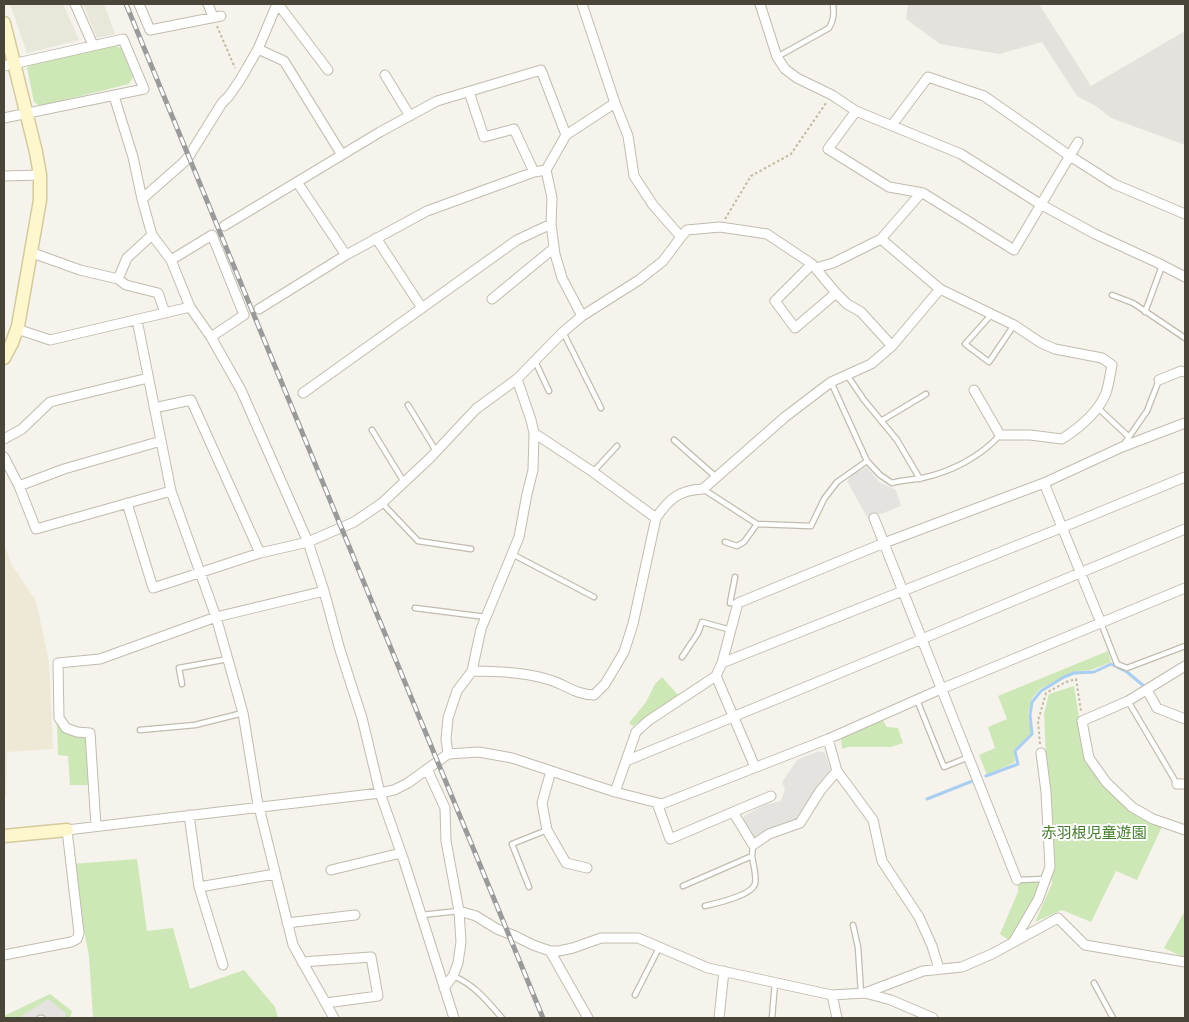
<!DOCTYPE html>
<meta charset="utf-8">
<style>
body{margin:0}
#map{position:relative;width:1189px;height:1022px;overflow:hidden;background:#f5f3ec;font-family:"Space Grotesk",sans-serif}
canvas{display:block}
.frame{position:absolute;inset:0;border:5px solid #4a4539;pointer-events:none}
</style>
<div id="map">
<canvas width="1189" height="1022"></canvas>
<div class="frame"></div>
</div>
<script>
const ctx = document.querySelector('canvas').getContext('2d');
ctx.lineJoin = 'round';
function paint(path, color) {
  ctx.fillStyle = color;
  ctx.fill(path, 'evenodd');
}
function stroke(path, color, width, dash) {
  ctx.strokeStyle = color;
  ctx.lineWidth = width;
  ctx.lineCap = dash ? 'butt' : 'round';
  ctx.setLineDash(dash || []);
  ctx.stroke(path);
}
function write(font, color, halo, rows, align = 'center') {
  ctx.font = font + ' "Space Grotesk","Noto Sans JP",sans-serif';
  ctx.lineWidth = 4;
  ctx.setLineDash([]);
  ctx.textBaseline = 'middle';
  ctx.strokeStyle = halo;
  ctx.fillStyle = color;
  for (const [text, x, y, turn = 0] of rows) {
    ctx.save();
    ctx.translate(x, y);
    ctx.rotate((+turn || 0) * Math.PI / 180);
    ctx.textAlign = isNaN(turn) ? turn : align;
    if (halo) ctx.strokeText(text, 0, 0);
    ctx.fillText(text, 0, 0);
    ctx.restore();
  }
}
paint(new Path2D(`
 M10,4H63L79,40L27,53Z
 M83,4H104L115,34L97,38Z`), '#e9e6da');
paint(new Path2D(`
 M908,4H1039L1091,86L1185,31V145L1111,118L1096,106L1077,96L1042,42L999,54L940,44L906,19Z`), '#e5e2dd');
paint(new Path2D(`
 M4,545L12,565L36,601L49,662L53,749L7,752L6,796H4Z`), '#eee9d6');
paint(new Path2D(`
 M113,45L121,48L133,77L129,84L40,106L34,102L27,68L32,63Z
 M1108,651L1111,662L1091,670L1072,672L1040,689L1032,698L1028,713L1031,733L1014,750L1015,762L987,775L979,755L995,748L988,727L1007,719L998,696Z
 M662,677L678,695L633,726L629,723L646,702L655,684Z
 M1074,686L1086,762L1122,801L1144,819L1162,827L1137,880L1116,871L1091,922L1062,910L1035,922L1052,884L1044,714L1049,694Z
 M882,719L887,727L898,728L903,743L891,747H848L842,749L841,737Z
 M57,722L90,733L91,785H70L68,756L58,755Z
 M137,859L147,931L173,928L190,989L244,970L275,1007L278,1018H93L89,956L71,864Z
 M1041,882L1035,900L1010,941L1000,934L1018,892V883Z
 M1185,911V958L1164,948Z
 M50,994L72,1011L70,1018H4V1016Z`), '#cde8b6');
paint(new Path2D(`
 M867,467L879,482L896,490L901,506L868,519L847,481L854,473Z
 M819,751L825,753L831,772L818,787L800,818L757,838L752,837L743,821L744,816L764,805L781,801L785,789L782,782L797,760Z
 M48,999L66,1013L65,1018H18Z`), '#e4e3e0');
stroke(new Path2D(`
 M986,776L1018,764L1015,751L1032,734L1030,715L1032,702L1041,691L1064,677L1074,673L1094,672L1111,664L1127,672L1145,687
 M927,799L975,780`), '#aacef0', 3);
const lane = new Path2D(`
 M777,57L829,28C834,20 834,13 833,4
 M1112,295L1133,303L1185,338
 M1145,312L1162,266
 M992,314L965,344L989,362L1014,325
 M563,332L601,408
 M535,361L549,391
 M847,375L864,400L897,440L920,479
 M831,382L867,461L880,475L892,483C902,480 912,480 922,478C951,472 980,457 1000,435
 M408,405L436,451
 M1098,408L1129,437
 M881,421L926,394
 M372,430L404,482
 M674,440L716,477
 M1124,444L1147,411L1159,380
 M593,472L617,446
 M703,489L757,524
 M382,503L418,541L471,549
 M725,542L737,546L744,542L757,524L811,526L824,499L837,482L867,461
 M512,554L594,597
 M735,577L730,603H738
 M415,608L486,617
 M1101,623L1117,664L1127,668L1185,646
 M682,657L698,633L702,622L731,630
 M182,684L179,668L228,659
 M917,700L944,767L969,757
 M1128,701L1177,784
 M140,730L195,725L243,713
 M1017,880L1045,879
 M683,886L752,856L753,845
 M529,887L512,844L547,830
 M705,906C717,903 751,896 755,884C757,876 753,864 752,856
 M421,915L459,911
 M853,925L858,947L861,993
 M453,976C474,984 488,1002 502,1018
 M1094,983L1113,1018
 M635,995L659,948
 M40,1018H42
 M772,1018L775,982`);
const street = new Path2D(`
 M75,4L93,45
 M139,4L150,30L221,16
 M208,4L213,17
 M278,4L328,70
 M582,4L615,103L628,136L634,176L653,205L681,237L687,230L720,227L767,234L812,264L836,293L847,304L861,312L892,346
 M760,4L777,57L785,69L797,78L832,95L856,111L961,154L1040,204L1095,234L1158,263L1185,277
 M258,49L284,61L342,155
 M4,66L123,39L144,89L4,118
 M385,75L410,116
 M469,92L484,137L514,129L534,172
 M114,96L133,157L142,199L152,235L171,260L190,307L211,337L241,390L308,542L324,591L340,650L362,718L380,793L404,861L454,1018
 M856,111L828,149L889,187L923,193L1014,250L1078,142
 M892,125L928,77L984,96L1070,156L1114,184L1185,214
 M4,176L40,175
 M297,182L346,255
 M921,193L881,239L940,289L1014,325L1041,343L1055,349L1102,358L1112,365C1110,374 1109,384 1106,393C1098,413 1079,428 1062,439L1030,435H1000L974,390
 M142,199L184,162L189,156L222,103L229,96L240,80L258,49L277,4
 M224,226L380,132L437,101L541,70L566,135
 M152,235L127,258L118,279L126,285L158,293L165,313
 M376,238L422,308
 M30,252L80,270L118,279
 M171,260L212,235L244,315L211,337
 M812,264L775,301L795,328L836,293
 M816,268L833,263L881,239
 M492,299L554,248
 M259,309L346,255L427,211L534,172L546,170
 M582,316L562,278L555,254L551,224L552,198L546,170L566,135L615,103
 M137,320L171,491L216,617L243,713L257,799L293,945L334,1018
 M17,329L50,340L190,307
 M1159,380L1181,371L1185,372
 M303,393L517,240L551,224
 M154,408L191,400L260,553
 M534,433L593,472L656,518
 M4,439L22,429L50,402L148,378
 M4,457L19,486L36,529L171,491
 M1044,483L1101,623
 M19,486L64,469L161,441
 M127,503L153,588L260,553L308,542L354,522L382,503L430,458L476,409L517,379L563,332L582,316L639,280L663,261L681,237
 M874,518L1017,880
 M722,663L1061,528L1185,477
 M1185,666L1128,701L1082,721L1089,758L1106,782L1132,807L1153,819L1185,830
 M472,671C498,671 528,672 553,681C569,687 576,694 594,695L605,684L624,652L633,624L656,518C669,499 679,490 703,489L785,417L831,382L871,364L892,346L940,289
 M1147,690L1157,708L1185,719
 M448,754L446,739L448,718L457,691L472,671L481,629L519,537L527,494L533,470L534,433L531,420L517,379
 M626,761L922,639L1185,529
 M755,767L716,676L722,663L738,603L884,543L1044,483L1122,447L1185,423
 M427,769L445,808L446,841L459,911L461,942L458,963L453,976L444,988
 M551,771L542,803L547,830L566,863L587,868
 M837,771L873,820L882,861L919,917L932,946L939,969
 M1177,784H1185
 M615,792L636,732L648,721L716,676
 M657,803L670,839L733,812L753,845L769,834L800,823L820,791L837,771L828,739
 M733,812L771,796
 M189,815L199,887L223,965
 M96,826L90,733L77,732L66,728L59,718L58,663L100,659L216,617L324,591
 M331,870L401,853
 M199,887L275,874
 M459,911L476,916L497,929L515,936L533,945L550,951H559L573,948L601,938H638L708,968L832,995L865,993L891,1000L933,1018
 M287,923L355,915
 M1014,941L1038,900L1050,867L1046,792L1041,753
 M550,951L588,1018
 M4,955L71,942L77,939L79,933L67,830L380,793L394,790L408,783L448,754L479,752L512,758L615,792L662,804L828,739L941,689L1185,588
 M302,962L371,957L378,996L326,1003
 M865,993L923,971L962,967L992,954L1058,918L1085,945L1185,962
 M832,995L837,1018
 M719,1018L724,971`);
const secondary = new Path2D(`
 M4,23L36,152L40,175V200L18,326L12,343L4,358
 M4,836L67,830`);
stroke(lane, '#c1bcae', 7);
stroke(street, '#c1bcae', 11);
stroke(secondary, '#d4ca9c', 15);
stroke(new Path2D(`
 M217,26L235,68
 M725,219L751,176L791,154L826,103
 M1040,744L1038,721L1046,693L1066,682L1076,679L1081,711`), '#c3b99f', 2, [2.5, 2.5]);
stroke(lane, '#fff', 4.5);
stroke(street, '#fff', 9);
stroke(secondary, '#fef6cd', 12);
const rail = new Path2D(`
 M126,4L543,1018`);
stroke(rail, '#9a9a9a', 5);
stroke(rail, '#fff', 3, [9]);
write('15px', '#447c2c', '#fff', [
 ["赤羽根児童遊園",1094,834]
]);
</script>
